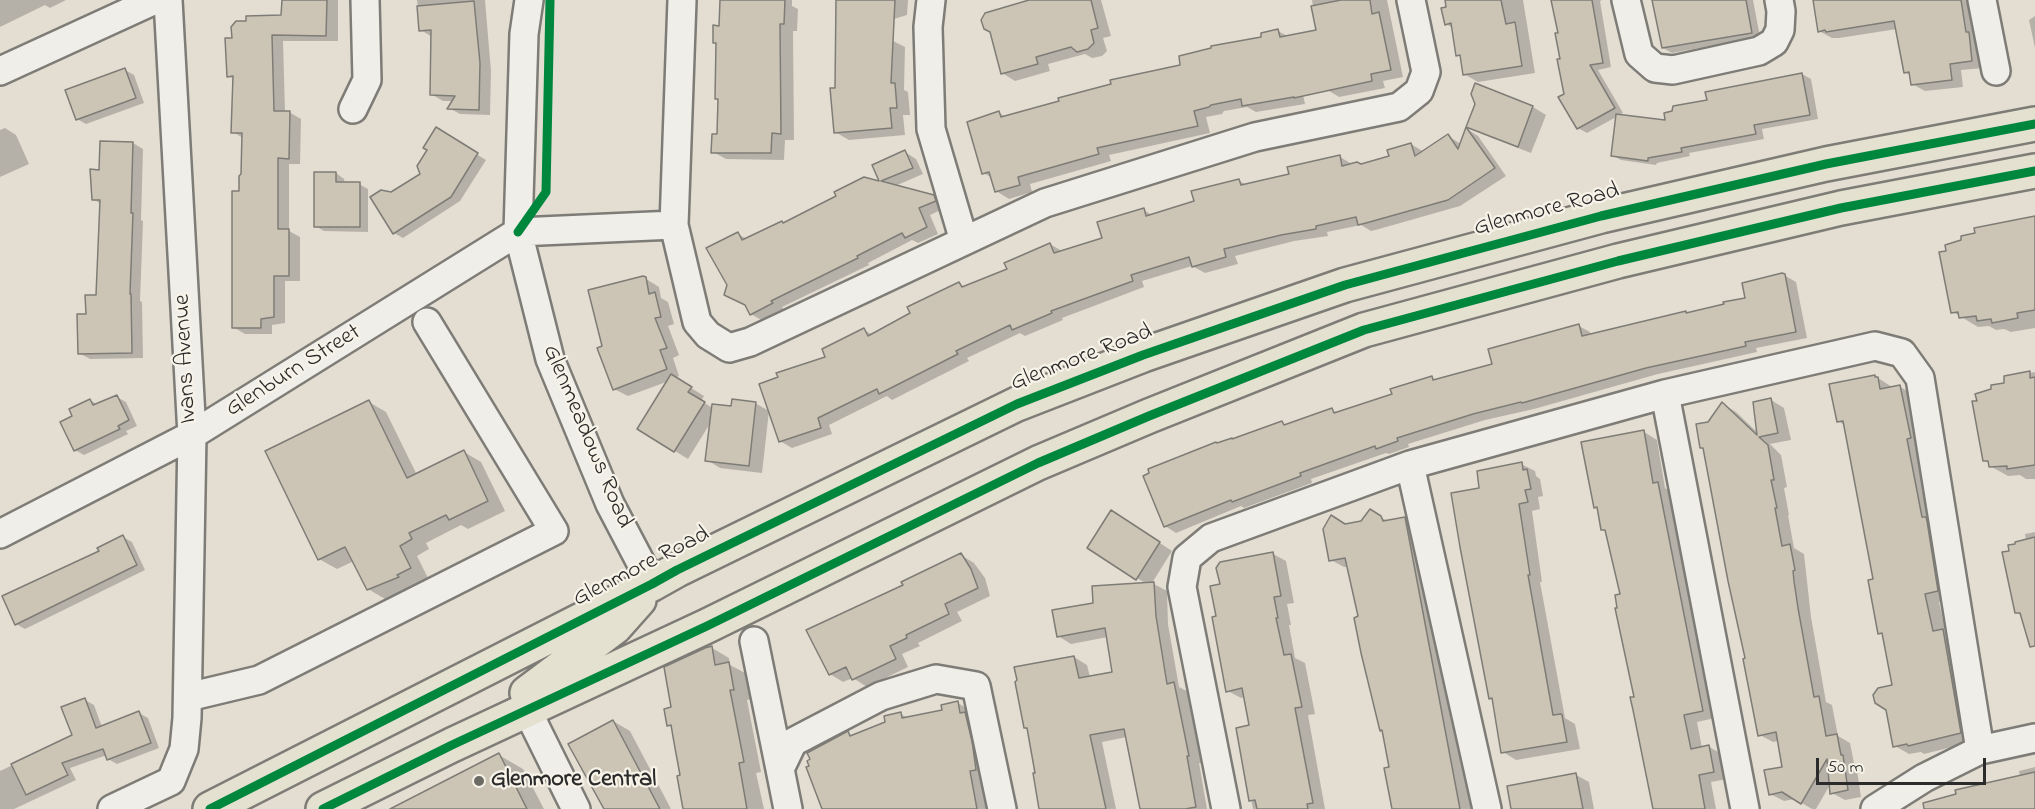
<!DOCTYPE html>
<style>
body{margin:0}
#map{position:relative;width:2035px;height:809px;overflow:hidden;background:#e4ded2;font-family:"Indie Flower",sans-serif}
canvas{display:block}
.scale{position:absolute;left:1816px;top:758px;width:170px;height:27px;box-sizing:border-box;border:3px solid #2b2b2b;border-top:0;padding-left:8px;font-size:18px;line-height:21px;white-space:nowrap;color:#2b2b2b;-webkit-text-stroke:4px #f7f3e8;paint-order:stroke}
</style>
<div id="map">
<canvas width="2035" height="809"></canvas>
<div class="scale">50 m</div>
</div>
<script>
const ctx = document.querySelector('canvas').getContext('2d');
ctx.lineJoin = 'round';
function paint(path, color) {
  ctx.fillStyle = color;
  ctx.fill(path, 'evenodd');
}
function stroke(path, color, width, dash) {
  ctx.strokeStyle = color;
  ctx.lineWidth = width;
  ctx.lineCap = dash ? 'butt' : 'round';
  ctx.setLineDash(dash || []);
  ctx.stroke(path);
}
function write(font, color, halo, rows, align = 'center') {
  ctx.font = font + ' "Indie Flower",sans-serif';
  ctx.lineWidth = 4.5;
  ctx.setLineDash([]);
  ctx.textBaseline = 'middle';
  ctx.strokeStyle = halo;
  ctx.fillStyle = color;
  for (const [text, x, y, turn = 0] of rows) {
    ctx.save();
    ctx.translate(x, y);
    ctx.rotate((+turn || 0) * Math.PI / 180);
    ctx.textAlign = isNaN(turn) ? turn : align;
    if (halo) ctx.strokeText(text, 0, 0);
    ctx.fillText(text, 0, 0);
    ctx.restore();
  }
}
paint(new Path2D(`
 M0,0H66L50,8L45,5L0,27Z
 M283,0H338V41H283L285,112H289L301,119L300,164H289V231L300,237V281H285V323L272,325V334H245L233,327L240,192L243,174V138L233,132L234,79L228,76L233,39L283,16Z
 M417,0H485L491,71L490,115L460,114L449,108L453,101H443L431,94L432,37L421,30Z
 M721,0H792V6L798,9L797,31H793L794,140H785L784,160L726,159L713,152L718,136V44L715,42L721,27Z
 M839,0H908L907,15L884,22L891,40L905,47L904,90L908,92L910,115H903L905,135L849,140L835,132Z
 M1035,0H1101L1111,36L1103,38L1107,51L1102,56L1092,58L1085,54L1048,64L1050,71L1015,81L1002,73Z
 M1312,0H1387L1403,77L1383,81L1385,88L1339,97L1326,89Z
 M1446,0H1523L1535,73L1478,82L1464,74L1462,57L1458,55L1453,28L1446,24L1448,8Z
 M1552,0H1602L1600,1L1611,67L1598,70L1623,113L1618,115L1667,122L1709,101L1802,74L1811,79L1818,119L1762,129L1764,139L1689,153L1690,156L1657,163L1656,165L1621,160L1612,155L1618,116L1587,133L1578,128L1560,97L1566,94L1560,34Z
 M1654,0H1753L1760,37L1672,53L1663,48Z
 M1814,0H1971L1984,68L1961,70L1963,87L1925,91L1912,84L1911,76L1905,72L1897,29L1839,38H1832L1819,31Z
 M2035,16V48L2029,20Z
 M1278,31L1291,38L1305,104L1256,112L1247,107L1224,111L1222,114L1206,117L1210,133L1109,155L1111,161L1030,184L1032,192L1009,199L996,191L993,178L983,173L999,113L1006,117L1182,66L1263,38Z
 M125,70L134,75L144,103L86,124L77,119Z
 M1533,107L1546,115L1531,153L1482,134L1468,126Z
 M5,128L16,135L29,164L0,177V130Z
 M436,129L486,160L460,201L403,238L394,233L391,194L422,174Z
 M1467,129L1478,136L1506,176L1460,206L1379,229L1371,231L1361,225L1327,232L1328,236L1294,241L1235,256L1238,264L1205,273L1192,266L1142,281L1144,287L1062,318L1063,320L1025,336L1020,333L967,358L969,361L892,400L887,396L829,425L832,434L792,448L780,441L828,358L864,330L873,335L959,284L965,287L1009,270L1050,244L1062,251L1104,238L1144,210L1153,216L1196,202L1239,181L1247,185L1290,175L1340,157L1352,164L1361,166L1391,157L1411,144L1424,152L1448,136L1461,144Z
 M133,143L143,149L141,220L143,221L140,301L142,302L143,358L90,359L79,353L87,315L97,296L101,204L93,199L101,171Z
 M905,152L916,159L923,174L895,186L933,196L946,203L947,207L930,215L938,234L918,243L912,240L868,263L869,265L782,307L784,310L763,321L751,314L738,234L747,239L882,183L874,166Z
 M336,173L344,179L345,184H359L368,189V232L324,231L315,226Z
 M2035,218V328L2011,332L2004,329L1996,330L1989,326L1978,327L1953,312Z
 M1782,274L1796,282L1807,338L1756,348L1757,352L1658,374L1534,409L1485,420L1408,444L1409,447L1389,454L1386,453L1311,479L1312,483L1244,508L1241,506L1176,533L1165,526L1218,444L1282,423L1287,426L1332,410L1338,413L1394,395L1432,378L1437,380L1494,365L1579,326L1590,332V335L1746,299Z
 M643,277L659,287L661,298L668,302L674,324L668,326L679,355L673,358L679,376L675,378L704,396L701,401L713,408H732L755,403L769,411L762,473L720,468L707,460L711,422L688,459L639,429L669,381L628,396L614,389L604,347Z
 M2035,372V479H2026L2020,475L2008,476L1990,466V463L1985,460L1978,402L2006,384L2005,378Z
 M1875,376L1892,387H1900L1915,395L1953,599L1939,602L1946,633L1957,639L1976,741L1924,754L1921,752L1909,754L1895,746L1894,686L1884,635L1879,633L1875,581L1846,426L1838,421Z
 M117,397L126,402L137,426L126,431L128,434L84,455L75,450L74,417L90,400L98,405Z
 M1771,400L1784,408L1791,440L1770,444L1781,455L1787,487L1784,488L1789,515H1788L1794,548L1804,554L1811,617L1826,702L1832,705L1838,736L1850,743L1854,763L1856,764L1861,797L1845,800L1832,793L1831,783L1816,809H1812L1795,799L1784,801L1770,794L1784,768L1779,741L1773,742L1760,735L1747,659L1704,449L1702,447L1709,423L1723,404L1736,412L1758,433Z
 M369,402L386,412L417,475L464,452L481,462L505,511L468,529L461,525L426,543L429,549L417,556L428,578L400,595L397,594L385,599L368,589L354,561L337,569L319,559Z
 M1644,432L1657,440L1665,488L1671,492L1715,718L1697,722L1702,748L1709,747L1722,754L1727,779L1711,782L1716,809H1654L1635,698L1621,595L1607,532L1602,529L1598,508L1596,507Z
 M1521,464L1535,471L1536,476L1540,479L1543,496L1538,497L1540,509L1532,511L1542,582H1540L1565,718L1575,724L1580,749L1516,760L1503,752L1494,699L1491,698L1480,489Z
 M1371,511L1389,522L1404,518L1418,526L1471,809H1394L1391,768L1348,567H1344L1331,560L1346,526L1362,522Z
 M1125,520L1172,551L1152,583L1167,591L1168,624L1179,687L1187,691L1201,763H1199L1207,809H1141L1127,737L1102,742L1116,809H1041L1037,774L1028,729L1025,727L1074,657L1087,665L1090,677L1114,673L1108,637L1071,644L1058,636L1095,604L1147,584L1137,578Z
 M2035,532V624L2016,612L2010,552L2026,541L2025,534Z
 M123,537L132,542L145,570L25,629L16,624L101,551Z
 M1273,554L1286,561L1294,603L1287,604L1291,625H1289L1295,658L1305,663L1315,714L1308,715L1325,809H1253L1238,729L1251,726L1245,697L1241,698L1228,691L1218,617L1221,585Z
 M961,555L974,563L985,578L990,596L957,612L962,621L918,643L920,646L902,654L908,667L867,687L853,678L843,682L830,674L905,586Z
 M712,648L729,658L730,665L747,674L751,699L747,700L761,772L756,773L764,809H685L682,777L673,728L669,725L673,708Z
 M85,700L94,705L102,727L139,713L148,718L159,748L117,764L108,759L107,755L70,768L76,780L14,809H0V771L74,736Z
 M958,703L971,711L989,809H827L848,733L853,736L887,723L901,714L908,718L944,711Z
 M613,721L630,731L671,809H606Z
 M499,755L523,769L544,809H393Z
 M2035,767V809H1930L2020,777L2019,771Z
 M1576,775L1589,782L1594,809H1513Z`), '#0003');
const building = new Path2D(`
 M282,0H327L326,36L272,35L274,111H290L289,159L278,158V229H289V276H274V317L261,319V328H232V191H239V176L241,174L242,133H231L233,76L227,77L225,38H232L231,27L236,21H246V16L281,15Z
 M720,0H785L784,24H780L781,134L772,133L771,153H711L712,134H717L718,99H715L716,43H713V25L719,26Z
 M836,0H895L891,83H895L897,108H890L892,128L834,133L830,88H835Z
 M1029,0H1091L1098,28L1091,30L1094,43L1088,49L1077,52L1071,47L1036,57L1038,64L1001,74L990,32L984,29L981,20L985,13Z
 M1341,0H1370L1372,14L1379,12L1391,70L1371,74L1372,81L1294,98V97L1242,106L1241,99L1211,105L1209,107L1194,111L1198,126L1097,148L1099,154L1018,177L1020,185L995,192L989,172L982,174L967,122L999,111L1001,117L1059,101L1058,98L1111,84L1110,80L1180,65L1179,56L1211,48V46L1261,37V33L1278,29L1280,37L1316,30L1311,6Z
 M1445,0H1501L1506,24L1515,22L1522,66L1463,75L1460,55L1456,56L1451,23L1445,25L1441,8L1446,7Z
 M1551,0H1592L1603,63L1590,65L1615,108L1577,129L1558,97L1564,94L1557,59H1560L1555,33H1558Z
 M1652,0H1746L1752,33L1662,48Z
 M1813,0H1961L1966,32H1969L1972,61L1950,64L1952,80L1911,85L1909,72L1904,73L1894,21L1826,32L1825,30L1818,32Z
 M474,1L480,63L479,110L447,109L455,96L430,95L431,30L419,31L417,6Z
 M125,68L136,98L76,120L65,90Z
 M1802,73L1810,115L1754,125L1756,134L1681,148L1682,152L1648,158V161L1611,156L1616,114L1665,120L1664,113L1672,111L1673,106L1707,100L1705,92Z
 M1475,83L1533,106L1518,147L1466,127L1475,104L1471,94Z
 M436,127L478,153L451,197L393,234L370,197L381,190L391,192L420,174L417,166L427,150L423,148Z
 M1466,127L1495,168L1448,200L1366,223L1358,225L1356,217L1316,226V229L1281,235L1224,249L1226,257L1192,267L1189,257L1131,275L1133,281L1051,311L1052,313L1012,330L1010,325L956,351L958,354L879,394L877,389L818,418L821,428L779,442L759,384L778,377L776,373L825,357L822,349L864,328L868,336L910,313L907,307L959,282L962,287L1007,269L1004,263L1050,243L1054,253L1102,238L1097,222L1144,208L1146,216L1194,201L1191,191L1239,179L1241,185L1289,174L1287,167L1340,155L1342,166L1357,162L1361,164L1389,156L1387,150L1411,143L1415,156L1448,134L1458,149Z
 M100,141L133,142L131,213H133L130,294H131L132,353L78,354L77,314H86L85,295H96L100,200H92L90,169L99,170Z
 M905,150L913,168L881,181L934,195L936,201L919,208L927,227L905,238L902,233L857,256L858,258L771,301L773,303L750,315L745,305L724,295L727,285L706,248L738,232L742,240L782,221L783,223L836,196L834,192L864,177L879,181L872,165Z
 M314,172H336V182H360V227H314Z
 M2035,216V310L2017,313L2018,318L1992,323L1991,319L1977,321L1976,316L1959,318L1958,312L1951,313L1939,252L1946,251L1945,245L1961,240V236L1975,233L1974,228Z
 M1782,273L1785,274L1796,332L1745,342L1746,346L1646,368L1522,403L1521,402L1473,414L1397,438L1398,441L1376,449L1375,446L1300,473L1301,476L1232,502L1231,500L1164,527L1143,476L1149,473L1148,469L1216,442L1217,443L1232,438V439L1282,421L1284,425L1332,408L1334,413L1392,394L1390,389L1432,376L1433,380L1492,364L1488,349L1579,324L1582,336L1686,311V313L1724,304L1723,302L1745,298L1742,283Z
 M643,276L646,277L649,294L655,292L661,317L655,318L667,348L660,350L667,369L613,390L597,348L602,346L588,290Z
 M2030,371V378L2035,377V465L2007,469V466L1989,467L1988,461H1983L1972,401H1977L1975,394L1991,389V385L2004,383V376Z
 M671,374L692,387L688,392L705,402L674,452L637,429Z
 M1875,375V377H1878L1880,389L1900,385L1911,438L1907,439L1922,517H1926L1927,521L1938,591L1925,594L1933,631L1943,629L1961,733L1908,746L1907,744L1893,747L1886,710L1875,703L1873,695L1878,688L1892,685L1882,633L1878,634L1868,580L1873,579L1843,421L1837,422L1829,384Z
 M117,395L129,420L118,426L120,429L74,451L60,422L72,416L69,409L90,399L93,405Z
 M1771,398L1778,433L1759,437L1768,445L1774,480H1771L1777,508H1775L1782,546L1790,544L1795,570L1793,571L1794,581L1798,608L1814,697L1819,696L1826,736L1837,734L1841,755H1843L1848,790L1830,794L1827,759L1801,804L1782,792L1769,795L1764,770L1782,767L1776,732L1758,736L1743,659L1745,658L1728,581L1703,448H1700L1696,424L1708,422L1722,402L1757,435L1753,402Z
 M732,399L756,402L749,466L705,461L712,404L731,406Z
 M369,400L407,478L464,450L488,501L449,520L446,515L409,533L412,539L400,546L411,568L397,575L399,577L367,590L345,547L318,560L265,451Z
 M1644,430L1653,483L1658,482L1703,711L1684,715L1691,749L1709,745L1714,772L1699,775L1705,809H1653L1633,710L1630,697H1634L1615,608H1617L1615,595L1620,594L1605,530H1601L1597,507L1594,508L1581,442Z
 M1522,462L1523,470L1527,469L1531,489L1525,490L1528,502L1519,504L1530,575H1528L1553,715L1561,714L1562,715L1567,742L1501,753L1492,698L1489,699L1460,547L1451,493L1479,488L1477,471Z
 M1370,509L1381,516L1383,521L1405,517L1460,809H1392L1384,768L1389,767L1382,730L1380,731L1361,653L1354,618L1358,616L1345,558L1329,561L1323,529L1331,515L1345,524L1361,521Z
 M1111,510L1160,542L1136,580L1087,548Z
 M123,535L137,565L15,625L2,596L99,551L97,548Z
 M2035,537V646L2030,647L2020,613H2015L2002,552L2009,551L2008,545L2015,544V542Z
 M1273,552L1281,596L1274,597L1278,618H1276L1284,655L1291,654L1302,707L1295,708L1313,803L1307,804L1308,809H1257L1255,800L1249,801L1236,728L1249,725L1242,688L1226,692L1212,617L1216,616L1210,586L1220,584L1216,568L1220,562Z
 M961,553L971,569L978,588L945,604L949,614L906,635L907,638L890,646L896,659L852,680L846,667L829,675L806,630L903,585L901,582Z
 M1154,582L1156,616L1167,684L1174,682L1189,756H1187L1196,807L1185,809H1140L1124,729L1090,735L1106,809H1039L1033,773H1035L1027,728H1024L1015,682L1017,680L1014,667L1074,656L1079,678L1112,672L1105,628L1057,637L1052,610L1093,603L1092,586Z
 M712,646L715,665L729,662L734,690H730L744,762L739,763L747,809H683L677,776L680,775L675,748L671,725L667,726L664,709L671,707L664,667L705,648Z
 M85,698L96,728L139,711L151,743L107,760L103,749L62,763L68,775L26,795L11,764L72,735L61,707Z
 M958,701L960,713L965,712L972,741L976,770L970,771L977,809H822L806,767L809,766L807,761L810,759L807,753L848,731L850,736L885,722L884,716L901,712L902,718L942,710L941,705Z
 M613,720L660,809H604L568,744Z
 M499,753L527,809H390Z
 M2035,772V809H1924L1923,803L1956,794L1955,790Z
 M1576,773L1583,809H1511L1507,786Z`);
paint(building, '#ccc5b6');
stroke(building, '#7e7c76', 1.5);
const minor = new Path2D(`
 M529,0L524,34L518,232L550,359L610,504L652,584
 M682,0L674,225L697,322L708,335L729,348L750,342L1045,203L1255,137L1399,107L1419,91L1426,72L1411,0
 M931,0L928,27L931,129L964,241
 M1626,0L1639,54L1655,68L1673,70L1759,51L1774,42L1780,30L1781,11L1779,0
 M1982,0L1996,71
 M0,71L155,0
 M353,109L367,80L365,0
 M1665,394L1745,809
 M1410,465L1487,809
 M0,534L192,435L518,232L674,225
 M754,641L780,769
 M188,697L259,680L554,531L427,322
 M527,710L576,809
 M112,809L171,781L184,749L187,718L192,435L168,0
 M788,809L780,769L793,742L881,696L936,679L976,686L1002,809
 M1226,809L1182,587L1187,558L1211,538L1410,465L1665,394L1875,346L1902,353L1920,378L1980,750L2035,738
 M1875,809L1924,778L1980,750`);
const major = new Path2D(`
 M527,693L615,627L639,600
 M210,809L652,584L677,570L1017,404L1143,355L1345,285L1601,216L1826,164L2035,124
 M323,809L452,745L707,626L1038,463L1149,416L1364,330L1618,261L1841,208L2035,171`);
stroke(minor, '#7e7c76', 32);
stroke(major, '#7e7c76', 38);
stroke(minor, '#f0eee9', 27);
stroke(major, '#e5e1d1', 33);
stroke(new Path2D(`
 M518,232L546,192L550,0
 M210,809L652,584L677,570L1017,404L1143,355L1345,285L1601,216L1826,164L2035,124
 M323,809L452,745L707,626L1038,463L1149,416L1364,330L1618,261L1841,208L2035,171`), '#00873e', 9);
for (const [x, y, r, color] of [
 [479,781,6,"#6c6a65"]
]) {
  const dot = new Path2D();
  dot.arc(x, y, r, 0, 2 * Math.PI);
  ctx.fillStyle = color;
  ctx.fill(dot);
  stroke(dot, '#f7f3e8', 2);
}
write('24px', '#2b2b2b', '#f7f3e8', [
 ["Glenmore Road",1547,211,-15],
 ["Ivans Avenue",187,359,-93],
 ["Glenmore Road",1082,359,-21],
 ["Glenburn Street",294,372,-32],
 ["Glenmeadows Road",586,437,67],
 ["Glenmore Road",642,568,-27]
]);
write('bold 24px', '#2b2b2b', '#f7f3e8', [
 ["Glenmore Central",491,781]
], 'left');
</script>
